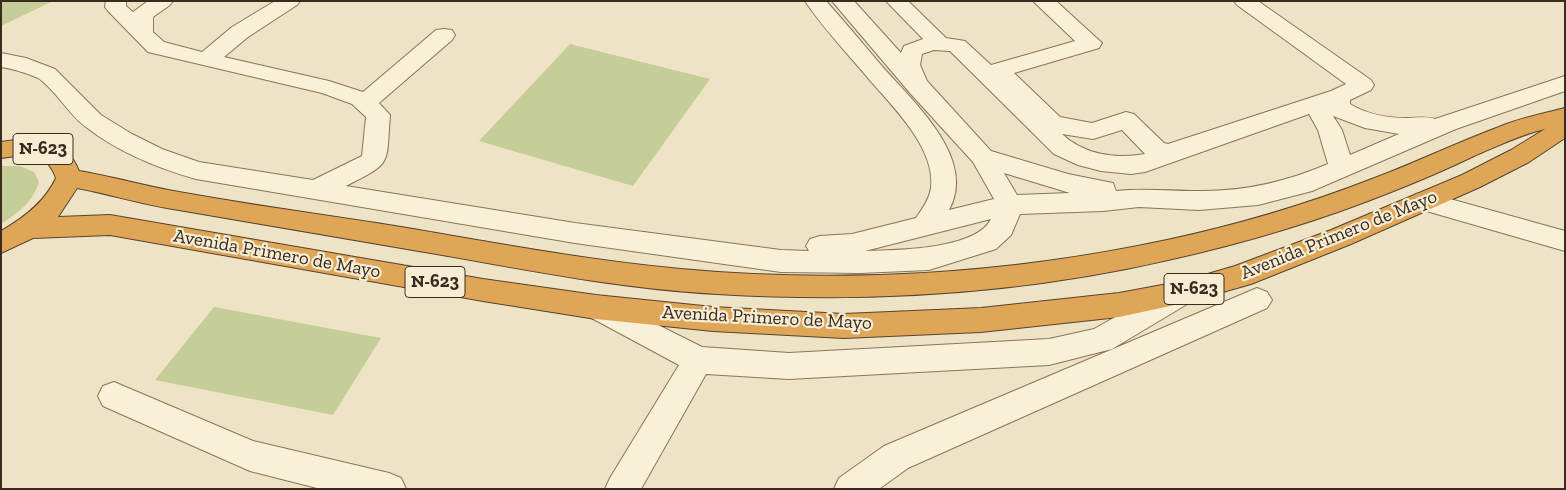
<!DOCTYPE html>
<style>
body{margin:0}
#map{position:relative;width:1566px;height:490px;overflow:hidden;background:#eee3c5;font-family:"Zilla Slab",serif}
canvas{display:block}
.frame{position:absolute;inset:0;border:2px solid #392c1f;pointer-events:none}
</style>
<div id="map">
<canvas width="1566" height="490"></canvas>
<div class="frame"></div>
</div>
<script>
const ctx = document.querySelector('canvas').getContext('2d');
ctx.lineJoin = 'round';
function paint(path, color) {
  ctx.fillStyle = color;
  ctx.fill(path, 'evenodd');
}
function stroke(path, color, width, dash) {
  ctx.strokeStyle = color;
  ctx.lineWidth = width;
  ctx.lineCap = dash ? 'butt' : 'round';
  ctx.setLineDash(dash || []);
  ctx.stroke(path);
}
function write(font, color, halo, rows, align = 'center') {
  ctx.font = font + ' "Zilla Slab",serif';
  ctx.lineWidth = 4.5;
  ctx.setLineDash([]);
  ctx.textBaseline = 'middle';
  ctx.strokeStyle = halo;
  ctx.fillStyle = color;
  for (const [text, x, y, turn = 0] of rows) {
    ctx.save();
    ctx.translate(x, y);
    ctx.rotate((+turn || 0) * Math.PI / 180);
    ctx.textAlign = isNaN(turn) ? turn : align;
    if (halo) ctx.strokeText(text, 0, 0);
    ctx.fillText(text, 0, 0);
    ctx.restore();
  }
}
paint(new Path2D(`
 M1,1H53L1,26Z
 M570,44L710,79L633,186L479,141Z
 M1,166H20L34,172L39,182C32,203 19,212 1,224Z
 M214,307L381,338L333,415L155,380Z`), '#c5cd98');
const minor = new Path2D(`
 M106,1H126V6L133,12L148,1H173L170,5L153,17V32L164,42L202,52L232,27L275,1H300L297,5L248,37L224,57L329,81L363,92L436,30L444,29L452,30L455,35L452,40L379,103L390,115C386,166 393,162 346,186L575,223L781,250L809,251L806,246L810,239L820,236L852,234L916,218C922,209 929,200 931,188C936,148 892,106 868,78C847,53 823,28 805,1H826C845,22 863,44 881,65C912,101 978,158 949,210L994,199L973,162L910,93L832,1H854L901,53L904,46L923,39L886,1H908L946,38L965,41L991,65L1075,41L1033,1H1056L1102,43L1099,48L1014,73L1060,117L1092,123L1126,112L1134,114L1164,143L1168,144L1331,91L1346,84L1237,5L1234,1H1258L1371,80L1374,85L1371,90L1350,100V104C1366,114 1388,118 1407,118C1417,118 1426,116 1435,119L1565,76V91L1456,129L1312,191L1258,205L1199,210L1139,207L1103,211L1020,214L1011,235L996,249L929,270L860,273L781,272L575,243L196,179C157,168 118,152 86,127C70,116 53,87 38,78C27,73 13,69 1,67V53L26,58L55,69L101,115L132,134L162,149L199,162L313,180L362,156L366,117L352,104L322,93L148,52L108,11L105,7ZM934,50L950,51L1054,154L1078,165L1101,171L1131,174L1145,172L1309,114L1318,130L1328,164C1286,182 1243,192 1197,191C1170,191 1144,188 1116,191L1113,183L1068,174L991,151L927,81L920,65L922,54ZM1333,116L1365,128L1399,134L1350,155L1342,130ZM1122,130L1145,154C1116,159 1084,155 1062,134L1093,139ZM1004,173L1070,193L1017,195ZM991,219C976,250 895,250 865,251Z
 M1425,192L1565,231V251L1416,208L1412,201L1416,194Z
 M1184,281L1194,284L1198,292L1194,300L1112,349L1049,365L789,379L706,374L641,489H605L610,478L679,365L586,315L581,307L586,299L596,295L606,299L702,347L789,353L1049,339L1094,329L1174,284Z
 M1257,288L1267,292L1272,300L1267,308L908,468L879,489H834L839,478L884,446Z
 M114,382L253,441L389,473L401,478L406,489H321L250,471L103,406L98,396L103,386Z`);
const highway = new Path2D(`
 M1565,108V138L1529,162L1480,187L1351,244L1251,284L1184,303L1119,317L981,332L844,338L713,331L596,319L483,301L110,235L33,238L1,253V231C24,218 45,202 56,178C46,150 26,155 1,158V142C32,137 66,137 79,171C109,176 138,184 168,190C243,204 319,214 395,226C490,242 585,260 681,269C842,284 1009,274 1167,240C1237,225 1305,205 1372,179C1415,163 1456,143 1499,127C1520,118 1542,114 1565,108ZM1545,129L1511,150L1462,175L1331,230L1235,266L1184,281L1119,293L981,308L844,314L713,307L596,295L483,279L110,215L58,217L77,188C109,194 141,204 173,209C265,225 357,240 448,256C537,272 627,289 717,294C867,303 1021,294 1168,260C1244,243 1319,221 1391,192C1419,181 1447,169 1474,156C1497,146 1520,135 1545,129Z`);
stroke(minor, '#89755b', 2);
stroke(highway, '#57432f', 2);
paint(minor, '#f9f0d8');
paint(highway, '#dea656');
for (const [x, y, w] of [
 [43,149,60],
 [435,282,60],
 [1194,289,60]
]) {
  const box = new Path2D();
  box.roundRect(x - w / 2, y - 15.5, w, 31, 4);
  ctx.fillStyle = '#f6edd4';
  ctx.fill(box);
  stroke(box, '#392c1f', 1);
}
write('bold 18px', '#392c1f', null, [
 ["N-623",43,149],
 ["N-623",435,282],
 ["N-623",1194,289]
]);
write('19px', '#392c1f', '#f6edd4', [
 ["Avenida Primero de Mayo",1339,235,-22],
 ["Avenida Primero de Mayo",277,254,10],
 ["Avenida Primero de Mayo",767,318,3]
]);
</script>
